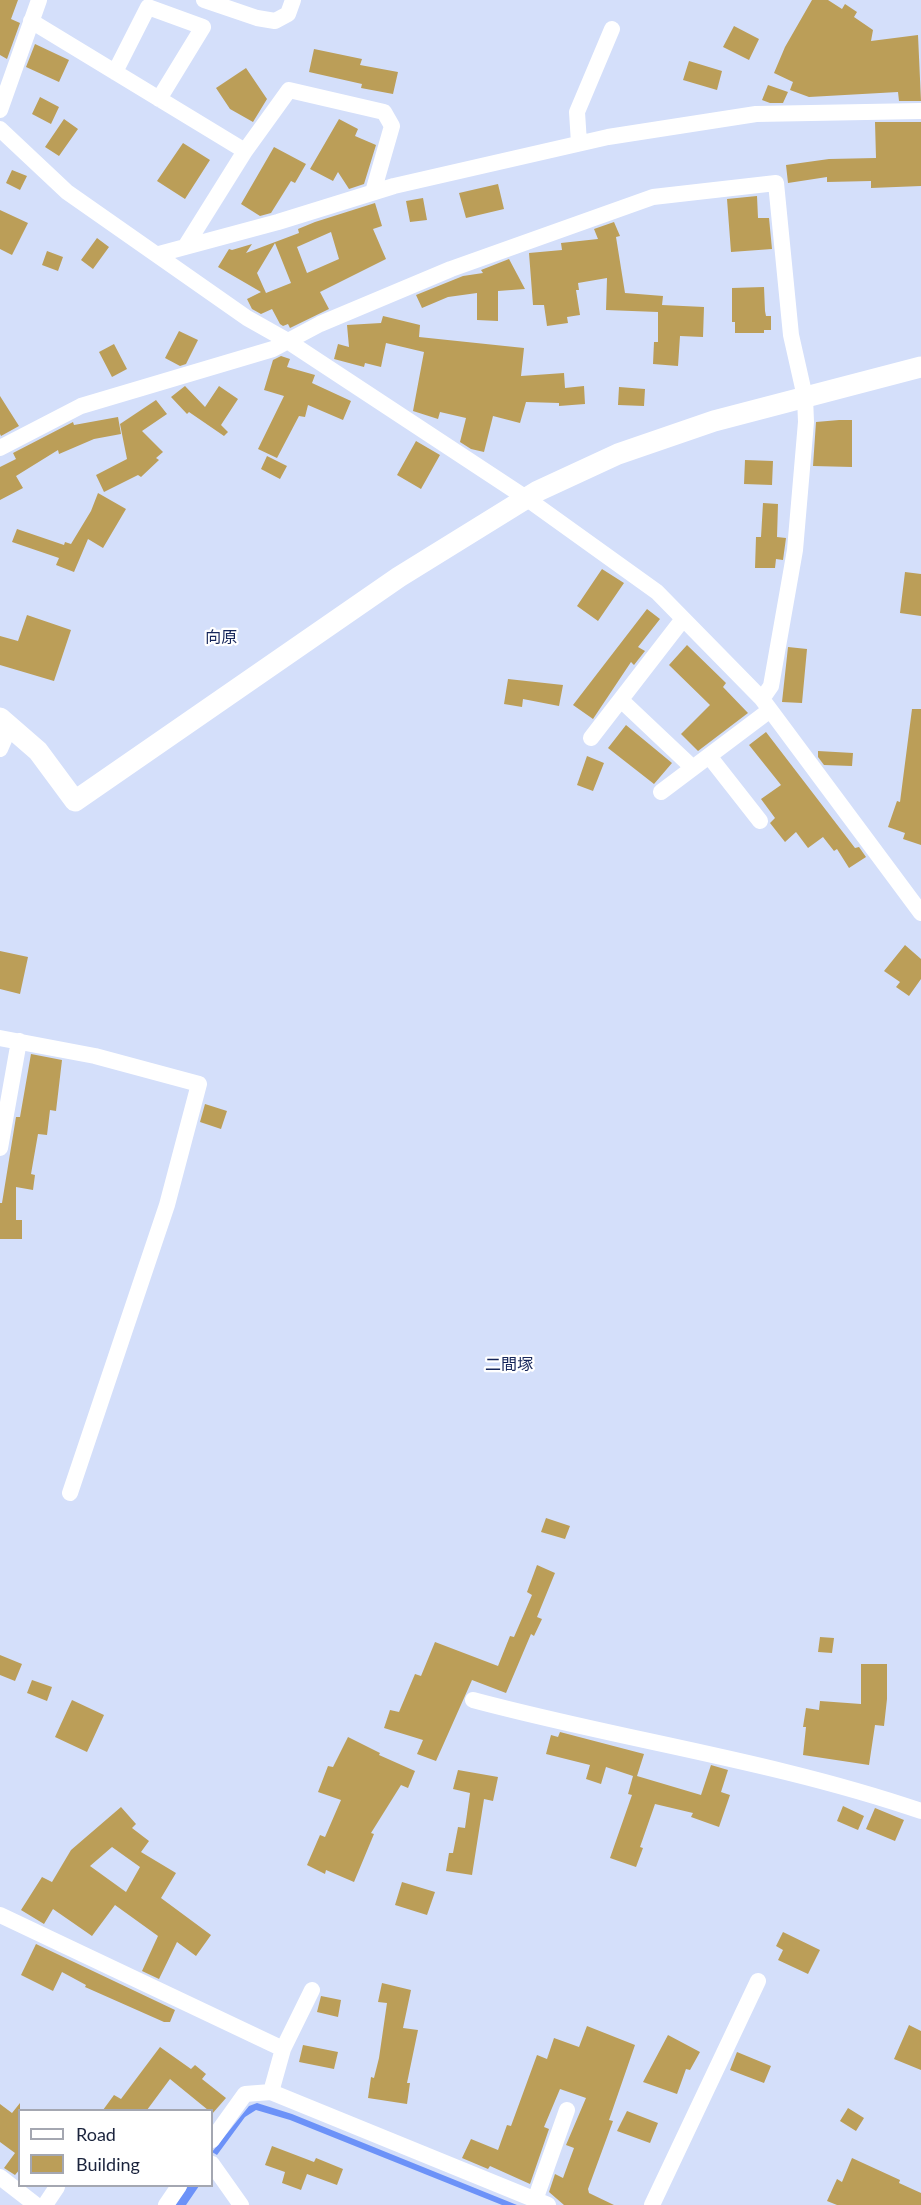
<!DOCTYPE html>
<meta charset="utf-8">
<style>
body{margin:0}
#map{position:relative;width:921px;height:2205px;overflow:hidden;background:#d4dffa;font-family:Lato,sans-serif}
canvas{display:block}
.legend{position:absolute;left:18px;top:2109px;width:195px;height:78px;box-sizing:border-box;background:#fff;border:2px solid #a4a7b1;margin:0;padding:8px 10px;list-style:none;font-size:18px;color:#1b243d}
.legend li{display:flex;align-items:center;gap:12px;height:30px}
.legend b{width:30px;border:2px solid #a4a7b1}
</style>
<div id="map">
<canvas width="921" height="2205"></canvas>
<ul class="legend">
<li><b style="height:8px;background:#fff"></b>Road</li>
<li><b style="height:16px;background:#bb9e58"></b>Building</li>
</ul>
</div>
<script>
const ctx = document.querySelector('canvas').getContext('2d');
ctx.lineJoin = 'round';
function paint(path, color) {
  ctx.fillStyle = color;
  ctx.fill(path, 'evenodd');
}
function stroke(path, color, width, dash) {
  ctx.strokeStyle = color;
  ctx.lineWidth = width;
  ctx.lineCap = dash ? 'butt' : 'round';
  ctx.setLineDash(dash || []);
  ctx.stroke(path);
}
function write(font, color, halo, rows, align = 'center') {
  ctx.font = font + ' Lato,"Noto Sans JP",sans-serif';
  ctx.lineWidth = 4.5;
  ctx.setLineDash([]);
  ctx.textBaseline = 'middle';
  ctx.strokeStyle = halo;
  ctx.fillStyle = color;
  for (const [text, x, y, turn = 0] of rows) {
    ctx.save();
    ctx.translate(x, y);
    ctx.rotate((+turn || 0) * Math.PI / 180);
    ctx.textAlign = isNaN(turn) ? turn : align;
    if (halo) ctx.strokeText(text, 0, 0);
    ctx.fillText(text, 0, 0);
    ctx.restore();
  }
}
paint(new Path2D(`
 M257,2103L292,2114L517,2205H502L290,2120L256,2110L245,2117L217,2155L212,2152L249,2106Z
 M188,2186H199L186,2205H175Z`), '#6c92f8');
paint(new Path2D(`
 M0,0H18L11,19L20,23L7,59L0,55Z
 M812,0H828L842,9L845,4L857,12L854,17L873,30L871,41L918,35L921,101H899L898,92L809,97L790,90L793,82L774,73L785,47Z
 M734,26L759,39L749,60L723,47Z
 M35,44L69,60L59,82L26,67Z
 M314,49L362,59L360,65L398,72L393,94L361,88L362,84L309,72Z
 M689,61L722,71L717,90L683,80Z
 M246,68L267,99L253,122L230,109L216,88Z
 M768,85L788,92L783,103H770L762,100Z
 M40,97L59,107L51,124L32,114Z
 M64,119L78,129L59,156L45,147Z
 M339,119L358,129L355,136L376,145L364,184L349,189L338,172L333,181L310,169Z
 M875,122H921V186L871,188V181L827,182V177L788,183L786,165L829,159L876,158Z
 M183,143L210,160L185,199L157,181Z
 M274,147L306,164L295,183L291,181L271,213L260,216L241,204Z
 M12,170L27,176L20,190L6,183Z
 M498,184L504,209L466,218L459,193Z
 M757,196L758,218H769L772,249L731,252L727,199Z
 M423,198L427,220L410,222L406,201Z
 M375,203L382,226L373,229L386,259L320,292L329,309L290,328L288,324L283,326L280,324L272,309L261,314L252,309L247,299L261,292L218,267L229,249L232,250L252,244L246,253L299,233L298,229L315,222ZM331,232L339,259L307,273L297,247ZM275,243L291,283L266,293L257,273Z
 M0,210L28,223L12,255L0,249Z
 M614,222L620,236L616,237L625,293L663,296L662,305L704,307L703,337L680,336L678,366L653,364L654,342H658V312L606,310L607,278L578,283L579,290H576L580,315L567,317L568,323L547,326L544,305H533L529,253L562,250L561,243L598,239L594,229Z
 M97,238L109,247L93,269L81,260Z
 M47,251L63,257L58,271L42,265Z
 M509,259L525,289L498,291V321L477,320V293L448,297L422,308L416,295L463,276L483,273L481,270Z
 M764,287L765,311L766,316H771V330H764V333H735V322H732V288Z
 M383,316L420,325L419,337L524,348L521,376L564,373L565,388L584,386L585,404L559,406V403L526,402L520,423L493,416L484,452L471,449L460,442L466,418L440,412L438,419L413,411L424,352L386,343L381,367L365,363L364,367L334,359L338,344L349,347L347,325L381,323Z
 M179,331L198,340L186,364L180,366L165,358Z
 M114,344L127,369L112,377L99,352Z
 M281,356L290,359L287,367L315,375L312,383L351,401L343,420L308,405L305,417L299,416L277,458L258,449L284,396L264,390L273,360Z
 M185,386L205,407L219,386L238,399L221,425L228,432L224,436L189,412L187,414L171,397Z
 M619,387L645,389L644,406L618,405Z
 M0,396L19,426L1,436L0,434Z
 M156,400L167,414L142,431L163,452L156,458L159,460L141,477L138,475L104,492L96,475L127,459L120,424Z
 M118,417L121,434L94,439L59,454L58,450L16,476L23,488L0,500V467L16,459L13,453L73,422L74,425Z
 M839,420H852V467L813,466L816,422Z
 M416,441L440,455L421,489L397,475Z
 M267,456L287,466L280,479L261,469Z
 M745,460L773,461L772,485L744,484Z
 M98,493L126,509L103,548L88,539L74,572L56,565L59,558L12,542L17,529L64,545L65,542L71,544L91,511Z
 M763,503L778,504L777,537L786,538L783,560L776,559L775,568H755L756,537H761Z
 M602,569L624,583L598,621L577,606Z
 M905,572L921,574V616L900,613Z
 M647,609L660,619L638,647L645,651L634,665L631,662L593,719L573,705Z
 M27,615L71,630L54,681L0,665V636L18,641Z
 M687,645L726,683L723,687L748,713L698,751L681,734L710,705L669,665Z
 M788,647L807,649L802,703L782,702Z
 M508,679L563,685L559,706L523,699L522,707L504,704Z
 M912,709H921V845L903,839L905,833L888,827L897,801L900,802Z
 M626,725L672,763L654,784L608,748Z
 M766,732L855,848L859,847L866,857L849,868L837,849L834,851L823,837L808,848L796,832L785,842L770,823L775,818L761,799L781,785L749,745Z
 M818,751L853,753L852,766L824,765L818,757Z
 M587,756L604,763L593,791L577,785Z
 M905,945L921,959V979L909,996L896,987L900,982L884,971Z
 M0,951L28,957L20,994L0,989Z
 M31,1054L62,1060L56,1111L50,1110L47,1135L38,1134L31,1174L35,1175L33,1190L16,1187V1220H22V1239H0V1203H2L16,1117H20Z
 M205,1104L227,1111L221,1129L200,1122Z
 M546,1518L570,1526L565,1539L541,1532Z
 M537,1565L555,1573L537,1617L542,1619L534,1636L531,1634L506,1693L472,1680L436,1761L417,1754L423,1740L384,1728L390,1710L399,1712L415,1674L421,1676L435,1642L498,1666L510,1636L514,1637L532,1595L527,1592Z
 M820,1637L834,1638L832,1653L818,1652Z
 M0,1655L22,1664L15,1681L0,1675Z
 M861,1664H887V1699L884,1726L875,1725L869,1765L803,1755L806,1727H803L806,1708L819,1710L820,1701L861,1704Z
 M32,1680L52,1687L47,1701L27,1693Z
 M72,1700L104,1715L87,1752L55,1737Z
 M560,1732L644,1754L637,1776L701,1795L711,1765L728,1770L721,1792L730,1795L719,1827L691,1817L693,1813L655,1804L640,1847L643,1848L636,1867L610,1858L632,1795L628,1794L633,1776L606,1767L601,1784L586,1779L590,1765L546,1754L551,1735L558,1737Z
 M348,1737L380,1753L379,1755L415,1771L408,1788L401,1785L371,1833L374,1834L354,1882L326,1870L325,1874L307,1865L320,1835L325,1837L341,1800L318,1792L328,1766L333,1767Z
 M458,1770L498,1777L493,1801L484,1799L472,1875L446,1871L449,1853H453L458,1827L465,1828L470,1793L453,1789Z
 M843,1806L864,1816L858,1830L837,1821Z
 M121,1807L136,1824L132,1828L149,1841L141,1852L176,1873L161,1898L211,1935L196,1956L177,1942L159,1979L142,1971L158,1936L115,1905L92,1936L53,1909L44,1924L21,1910L42,1877L52,1882L71,1850ZM112,1847L140,1867L126,1892L90,1866Z
 M875,1808L904,1820L895,1841L866,1829Z
 M402,1882L435,1892L427,1915L395,1905Z
 M783,1932L820,1950L808,1974L778,1960L783,1950L776,1946Z
 M36,1944L175,2010L170,2022H164L85,1987L86,1985L62,1972L53,1991L21,1975Z
 M382,1983L411,1990L403,2028L418,2030L407,2083H410L407,2104L368,2098L371,2077L374,2078L379,2058L387,2003L378,2002Z
 M321,1996L341,2000L338,2017L317,2012Z
 M909,2025L921,2031V2070L894,2059Z
 M587,2026L635,2045L609,2120L613,2121L588,2189L589,2193L614,2205H564L549,2192L555,2174L563,2178L574,2148L566,2145L586,2098L560,2089L544,2127L549,2129L530,2184L490,2166L488,2169L462,2158L471,2139L498,2150L507,2125L511,2126L537,2055L547,2059L554,2038L579,2047Z
 M668,2035L700,2052L690,2070L686,2069L677,2094L643,2082Z
 M303,2045L338,2052L334,2069L299,2062Z
 M160,2047L191,2069L195,2065L206,2074L202,2079L226,2098L212,2114V2110H208L170,2079L147,2110H103L114,2095L121,2099Z
 M737,2052L771,2066L764,2083L730,2070Z
 M20,2103V2169L15,2175L4,2168L15,2153L0,2142V2104L12,2113Z
 M848,2108L864,2118L856,2131L840,2121Z
 M627,2111L658,2123L650,2143L617,2131Z
 M272,2146L314,2162L316,2158L343,2169L337,2185L307,2174L301,2190L282,2183L285,2172L265,2165Z
 M852,2158L900,2180L899,2183L921,2193V2205H837L827,2201L837,2179L842,2182Z`), '#bb9e58');
stroke(new Path2D(`
 M204,0L257,18L275,21L288,14L293,0
 M31,21L245,151
 M115,72L148,7L203,27L159,99
 M0,110L39,0
 M0,129L67,192L247,318L286,340L526,498L657,592L762,699L921,913
 M579,143L577,112L612,29
 M185,247L245,151L289,90L384,112L392,126L373,192
 M159,254L278,222L394,186L608,137L756,114L921,111
 M0,448L81,406L273,349L320,324L451,269L653,197L776,183L791,335L805,397L806,422L795,550L771,686L762,699
 M621,700L693,768
 M591,738L683,619
 M0,749L10,726
 M709,756L760,821
 M661,792L770,710
 M0,1038L95,1056L199,1084L167,1205L70,1493
 M0,1148L19,1041
 M473,1700C622,1740 775,1761 921,1811
 M0,1915L283,2049
 M271,2092L283,2049L312,1990
 M212,2140L245,2094L271,2092L548,2205
 M212,2164L241,2205
 M0,2177L36,2205
 M535,2200L567,2110
 M45,2205L57,2187
 M166,2205L179,2186
 M652,2205L758,1981`), '#fff', 16);
stroke(new Path2D(`
 M0,718L38,751L75,801L399,577L538,491L618,454L714,421L921,367`), '#fff', 21);
write('16px', '#16265a', '#fff', [
 ["向原",221,638],
 ["二間塚",509,1365]
]);
</script>
